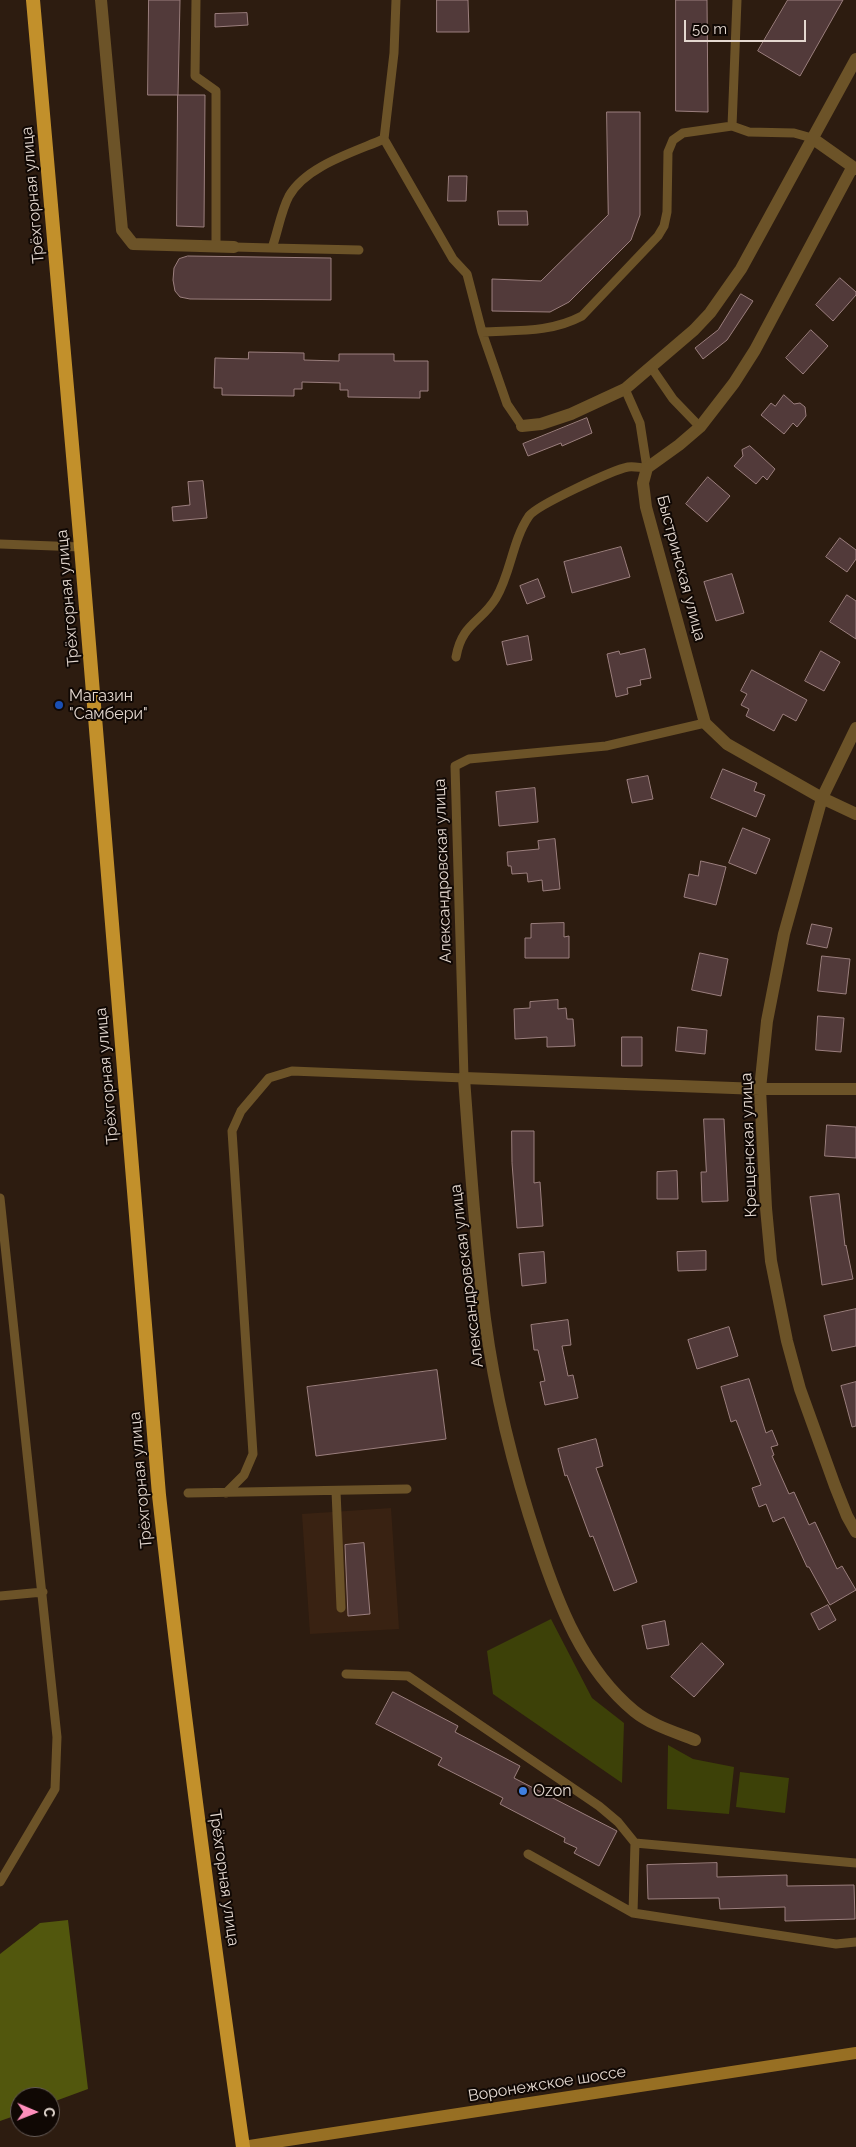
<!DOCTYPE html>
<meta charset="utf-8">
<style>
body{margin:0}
#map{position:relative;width:856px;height:2147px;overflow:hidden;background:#2d1c10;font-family:Raleway,sans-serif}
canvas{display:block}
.north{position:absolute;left:10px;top:2087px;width:50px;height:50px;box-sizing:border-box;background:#100804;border:1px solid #655b56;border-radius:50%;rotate:91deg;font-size:14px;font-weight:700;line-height:20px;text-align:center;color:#e4d8d0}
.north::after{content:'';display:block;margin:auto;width:18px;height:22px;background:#fe8ebb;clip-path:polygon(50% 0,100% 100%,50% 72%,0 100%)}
.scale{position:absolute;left:684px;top:20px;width:122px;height:22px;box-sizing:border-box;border:2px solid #e4d8d0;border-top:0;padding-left:6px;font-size:15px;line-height:18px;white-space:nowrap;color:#e4d8d0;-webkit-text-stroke:4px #100804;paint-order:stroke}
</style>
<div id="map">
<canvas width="856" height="2147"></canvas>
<div class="north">С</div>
<div class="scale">50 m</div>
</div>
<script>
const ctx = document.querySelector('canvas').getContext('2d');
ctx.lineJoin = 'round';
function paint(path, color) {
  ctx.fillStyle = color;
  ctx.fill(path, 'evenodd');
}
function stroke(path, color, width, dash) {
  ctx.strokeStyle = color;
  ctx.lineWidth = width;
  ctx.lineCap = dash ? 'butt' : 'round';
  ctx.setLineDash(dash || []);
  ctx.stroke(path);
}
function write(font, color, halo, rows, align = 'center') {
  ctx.font = font + ' Raleway,sans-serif';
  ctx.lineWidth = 4;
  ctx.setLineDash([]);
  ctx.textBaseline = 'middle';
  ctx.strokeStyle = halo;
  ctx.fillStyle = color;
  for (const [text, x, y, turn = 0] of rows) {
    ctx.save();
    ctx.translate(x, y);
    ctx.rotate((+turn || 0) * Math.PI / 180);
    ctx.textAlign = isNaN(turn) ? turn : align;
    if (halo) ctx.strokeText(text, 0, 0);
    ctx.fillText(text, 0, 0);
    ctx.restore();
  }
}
paint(new Path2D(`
 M391,1508L399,1629L310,1634L302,1514Z`), '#392212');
paint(new Path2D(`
 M551,1619L592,1698L624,1723L622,1783L493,1694L487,1651Z
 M668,1745L693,1759L734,1767L729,1814L667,1809Z
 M740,1772L789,1778L785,1813L736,1807Z`), '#3d4108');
paint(new Path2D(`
 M68,1920L88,2089L50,2103V2097H20V2114L0,2121V1954L40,1923Z`), '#52570d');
const building = new Path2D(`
 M149,0H180L178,95H148Z
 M437,0H468L469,32H437Z
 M676,0H707L708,112L676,111Z
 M788,0H843L800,76L758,51Z
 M247,13L248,25L215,27V14Z
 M178,95H205L204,227L177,226Z
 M607,112H640V215L631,240L569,302L550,312L492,311V279L541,281L608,215Z
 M449,176H467L466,201H448Z
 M498,211H527L528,225H499Z
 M188,256L331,258V300L190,299L180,297L175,291L173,280L174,268L179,259Z
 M840,278L856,292V295L833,321L816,305Z
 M741,294L753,301L727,340L703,359L695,348L718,330Z
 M811,330L828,346L803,374L786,358Z
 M249,352L304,353V360L339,361V354H394V361H428V391H420V398L348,397V390H340V383L302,382V389H294V396L222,395V388H214L215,358L248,359Z
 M784,395L794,404L800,403L805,407L806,416L797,427L793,423L784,434L761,415L771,403L775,406Z
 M587,418L592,433L562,446L561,443L528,456L523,444Z
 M750,446L775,469L767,480L763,476L756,484L734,466L743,456L742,450Z
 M708,477L730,496L707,522L686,504Z
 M203,481L207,518L173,521L172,507L190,505L188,482Z
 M840,538L856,550V559L847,572L826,557Z
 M621,547L630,577L572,593L564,562Z
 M732,574L744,613L716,621L704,582Z
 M538,579L545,597L527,604L520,586Z
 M847,595L856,601V639L830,622Z
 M528,636L532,660L507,665L502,642Z
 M645,649L651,678L640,680L641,685L627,688L628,694L616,697L607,654L619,651L620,654Z
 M821,651L840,662L824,691L805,681Z
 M752,670L807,700L796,721L783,714L774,731L746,716L749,709L741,705L747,694L741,691Z
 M723,769L757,783L754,791L765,795L756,817L711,798Z
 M648,776L653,799L632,803L627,780Z
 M535,788L538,822L499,826L496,792Z
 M743,828L770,839L756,874L729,863Z
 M555,839L560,889L543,891L542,880L528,882L527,873L512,874L511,866H508L507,852L539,849L538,841Z
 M701,861L726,867L716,905L684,897L689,874L698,876Z
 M564,923V937L569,936V958H525V938H531V924Z
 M812,924L832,928L827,948L807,944Z
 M700,953L728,959L721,996L692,990Z
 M822,956L850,959L846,994L818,991Z
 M558,1000V1009L566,1008L567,1019H573L575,1046L547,1047V1037L515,1039L514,1009L530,1008V1002Z
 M818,1016L844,1018L841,1052L816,1050Z
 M678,1027L707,1030L705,1054L676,1051Z
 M622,1037H642V1066H622Z
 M704,1119H724L728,1201L702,1202L701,1172H706Z
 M827,1125L856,1127V1158L825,1156Z
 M512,1131H534V1183L540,1182L543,1226L517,1228L512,1163Z
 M677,1171L678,1199H657V1172Z
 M839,1194L845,1246L846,1245L853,1279L822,1285L810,1197Z
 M706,1251V1270L678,1271L677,1252Z
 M544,1252L546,1283L522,1286L519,1254Z
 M856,1309V1346L832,1351L824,1316Z
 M568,1320L571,1345L562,1346L568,1376L573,1375L578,1398L545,1405L540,1382L545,1381L538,1350H534L531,1325Z
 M729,1327L738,1356L697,1369L688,1340Z
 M437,1370L446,1439L316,1456L307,1387Z
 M749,1379L766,1433L772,1430L778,1445L771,1447L774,1455L772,1456L789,1494L794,1492L809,1525L815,1522L837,1569L842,1566L856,1590L830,1605L809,1567H807L784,1517L773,1522L766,1504L759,1507L752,1488L761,1485L736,1420L731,1422L721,1387Z
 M856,1382V1426L852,1427L841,1386Z
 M596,1439L603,1466L596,1468L637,1582L614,1591L593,1536L590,1537L567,1475L565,1476L558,1449Z
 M364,1543L370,1614L348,1616L345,1545Z
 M828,1605L836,1620L819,1630L811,1614Z
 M665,1621L669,1645L647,1649L642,1626Z
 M702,1643L724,1664L694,1697L671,1677Z
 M393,1692L458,1726L455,1732L520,1766L514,1778L617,1831L599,1866L574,1853L577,1848L564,1842L565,1838L500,1804L503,1798L438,1765L442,1758L376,1724Z
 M717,1863V1877L787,1875V1886L854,1885L855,1919L785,1921V1907L720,1909L719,1898L648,1899L647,1865Z`);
paint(building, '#523a3a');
stroke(building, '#9b7f7e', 1);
stroke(new Path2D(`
 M196,0L195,76L216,91V246
 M732,126L737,0
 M384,139L394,53L396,0
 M234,247L272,248C278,231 281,211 289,196C306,166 354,152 384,139L453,259L467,274L482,332L507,404L522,426
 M272,248L359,250
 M482,332C517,330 550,333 582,316L658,236L664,226L667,212L668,152L673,140L683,133L732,126L749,132L794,133L812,138
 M651,367L673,399L700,427
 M0,544L81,547
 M456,657C462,623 481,623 496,598C511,573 512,541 529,516C537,505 613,470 628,467C634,466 641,468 647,468L640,423L625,389
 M0,1198L57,1737L55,1789L0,1882
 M336,1491L341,1608
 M188,1493L407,1489
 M226,1493L244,1475L253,1454L232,1131L241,1111L269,1078L292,1071L464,1078L455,766L469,759L606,746L705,723
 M0,1596L43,1592
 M346,1674L408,1676L599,1806L618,1822L635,1843L856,1863
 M635,1843L633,1913L836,1944L856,1942
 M528,1854L633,1913`), '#6c5328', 9);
stroke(new Path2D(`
 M101,0L122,230L133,244L234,247
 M812,138L856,169
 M852,168L755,350L734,383L700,427L679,445L647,468L643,483L646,507L705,723L727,744L822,798L856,814
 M522,426L541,424L571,414L625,389L694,330L710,313L741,269L856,59
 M856,728L822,798L784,934L767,1021L760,1089L766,1208L771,1261L787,1341L800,1389L835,1486L847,1516L856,1532
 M695,1740C675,1732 651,1725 634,1711C583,1669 558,1604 538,1543C514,1471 495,1395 485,1319C475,1239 470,1159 464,1078L760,1089H856`), '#6c5328', 12);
stroke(new Path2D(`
 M243,2147L856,2053`), '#976f23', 12);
stroke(new Path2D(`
 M33,0L81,547L159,1495C183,1713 212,1930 243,2147`), '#c2902b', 14);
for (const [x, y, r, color] of [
 [59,705,5,"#1a4fb4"],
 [523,1791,5,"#3f7fe0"]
]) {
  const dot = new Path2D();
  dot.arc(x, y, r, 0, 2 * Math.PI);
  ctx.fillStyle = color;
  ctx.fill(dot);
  stroke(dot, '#100804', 2);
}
write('16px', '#e4d8d0', '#100804', [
 ["Трёхгорная улица",33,195,-95],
 ["Быстринская улица",681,568,75],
 ["Трёхгорная улица",68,598,-95],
 ["Александровская улица",443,871,-92],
 ["Трёхгорная улица",107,1076,-95],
 ["Крещенская улица",749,1145,-92],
 ["Александровская улица",467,1276,-97],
 ["Трёхгорная улица",141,1480,-95],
 ["Трёхгорная улица",224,1878,82],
 ["Воронежское шоссе",547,2084,-9]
]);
write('16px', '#e4d8d0', '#100804', [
 ["Магазин",69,696],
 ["\"Самбери\"",69,714],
 ["Ozon",533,1791]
], 'left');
</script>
